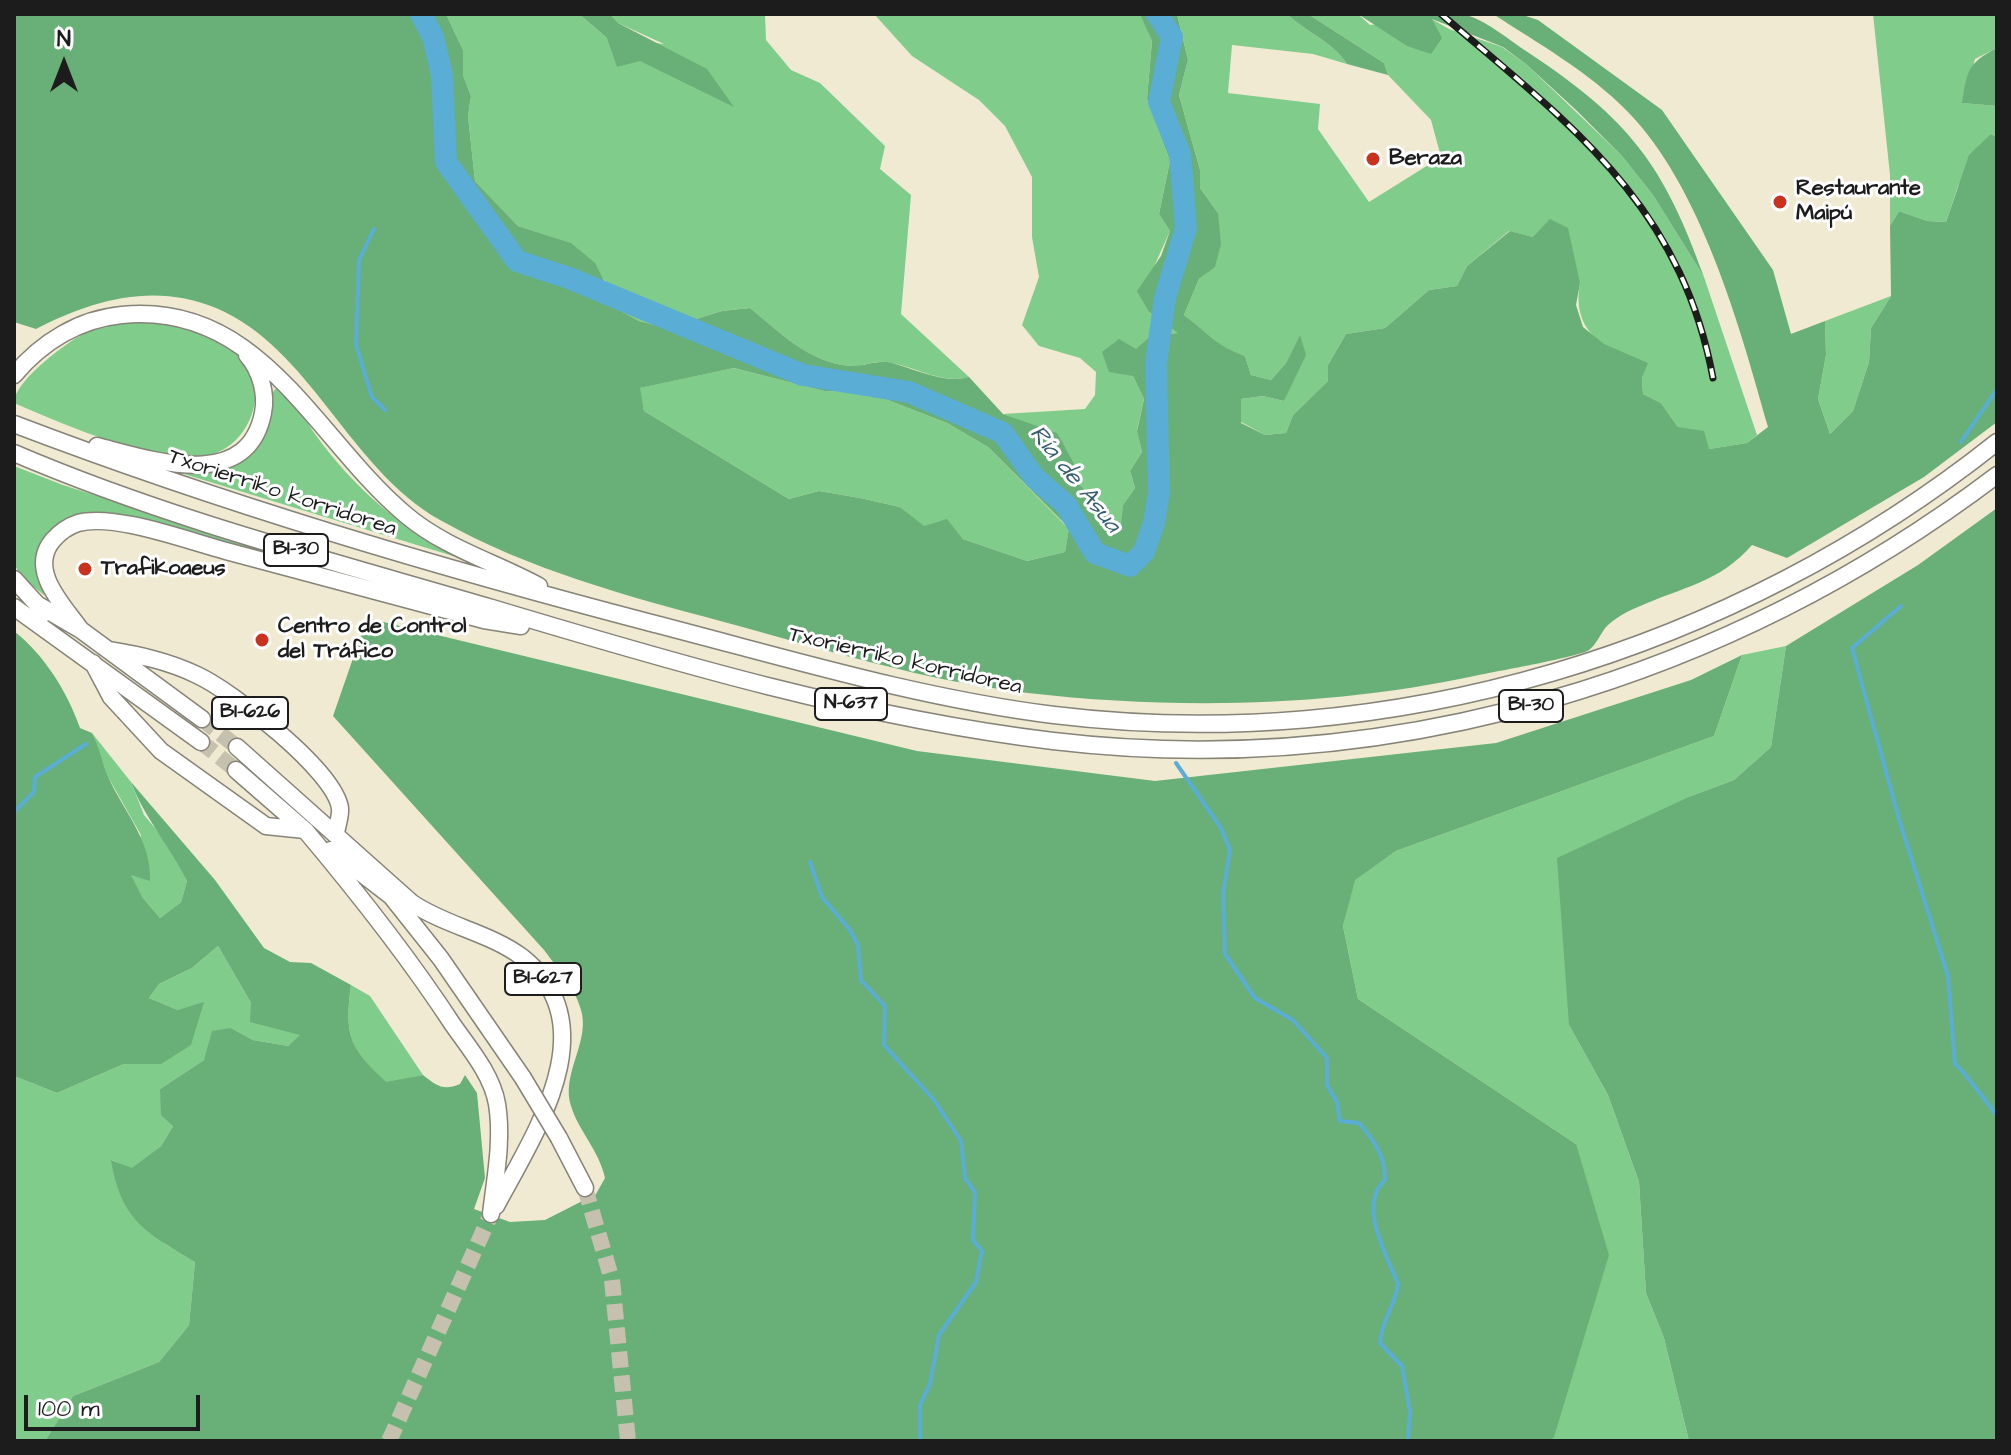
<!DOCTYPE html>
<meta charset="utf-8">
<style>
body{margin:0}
#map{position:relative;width:2011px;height:1455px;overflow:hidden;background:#f1ead3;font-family:"Architects Daughter",sans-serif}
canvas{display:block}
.frame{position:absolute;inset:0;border:16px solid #1c1c1c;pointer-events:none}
.north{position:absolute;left:24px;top:24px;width:80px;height:80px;-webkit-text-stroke:6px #fff;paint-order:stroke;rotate:0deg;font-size:22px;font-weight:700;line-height:32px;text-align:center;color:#1c1c1c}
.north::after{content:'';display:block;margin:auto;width:28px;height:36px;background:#1c1c1c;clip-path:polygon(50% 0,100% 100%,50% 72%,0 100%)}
.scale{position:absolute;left:24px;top:1395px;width:176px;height:36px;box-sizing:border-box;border:4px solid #1c1c1c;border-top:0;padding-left:10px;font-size:24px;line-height:28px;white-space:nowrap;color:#1c1c1c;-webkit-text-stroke:6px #fff;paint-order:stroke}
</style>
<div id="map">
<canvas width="2011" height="1455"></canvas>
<div class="frame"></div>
<div class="north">N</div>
<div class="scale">100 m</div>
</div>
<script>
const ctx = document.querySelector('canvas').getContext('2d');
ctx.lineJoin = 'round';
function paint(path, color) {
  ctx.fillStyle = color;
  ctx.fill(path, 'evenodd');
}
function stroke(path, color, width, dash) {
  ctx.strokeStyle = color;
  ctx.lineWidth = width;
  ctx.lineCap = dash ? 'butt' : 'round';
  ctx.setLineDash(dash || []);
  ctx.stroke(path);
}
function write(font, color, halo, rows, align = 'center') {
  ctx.font = font + ' "Architects Daughter",sans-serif';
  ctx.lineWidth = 6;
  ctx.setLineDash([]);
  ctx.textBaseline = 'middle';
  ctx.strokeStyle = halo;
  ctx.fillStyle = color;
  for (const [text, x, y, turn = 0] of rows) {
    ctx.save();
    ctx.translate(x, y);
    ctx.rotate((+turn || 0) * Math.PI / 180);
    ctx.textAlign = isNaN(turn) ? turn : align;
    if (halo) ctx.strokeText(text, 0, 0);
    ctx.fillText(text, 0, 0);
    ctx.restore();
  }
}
paint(new Path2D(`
 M446,14H579L607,38L664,44L618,23L610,14H765L766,40L791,70L820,83L885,146L880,169L911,195L901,314L969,377C942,385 915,366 886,362C875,360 862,367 850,366C808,362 781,333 750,308L722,311L666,328L639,321L619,310L605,281L570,243L518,226L475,181L468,116L471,96L463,75V50Z
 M874,14L1142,16L1152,41L1147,99L1170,161L1159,214L1170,231L1153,269L1149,312L1179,333L1151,336L1133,376L1144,399L1137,430L1142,452L1130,471L1135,488L1123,505L1122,526L1079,484L1074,463L1057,434L1003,414L1085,409L1095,395L1096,372L1080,358L1039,346L1022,325L1039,277L1032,237V177L1005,126L979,100L912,56Z
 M1177,14H1287C1306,32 1333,42 1347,64L1313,54L1232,45L1228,93L1320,104L1318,129L1369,202L1441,157L1431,120L1388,75L1384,63L1308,14H1358L1370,25L1430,18L1449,29L1502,47L1526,64L1622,156L1653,195L1704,277L1757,435L1747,443L1709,449L1678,427L1661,403L1643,394L1642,378L1647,363C1604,351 1571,331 1580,283L1533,237L1509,231L1467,266L1457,286L1429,290L1385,328L1346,334L1328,365V381L1293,415L1286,433L1265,435L1241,422V399L1263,396L1284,401L1292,382L1300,336L1286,363L1271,380L1251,375L1245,356C1212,344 1210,334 1184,315L1199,279L1215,266L1218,213L1200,188V170L1179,95L1188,60Z
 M1873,14H1997V48L1975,59L1963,103L1997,106V137L1991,134L1958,186L1946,222L1927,221L1899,211L1890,226V175Z
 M1891,296L1871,328L1869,362L1853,411L1830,434L1818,399L1826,355L1825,321Z
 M132,321C168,323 200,326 231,347C277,379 253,451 201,457C151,463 61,423 14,403C14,380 74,336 95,328C107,324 120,323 132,321Z
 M734,368L824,391L867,392L947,423L988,447L1069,529L1065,552L1027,561L963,539L947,520L924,527L900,507L860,498L819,491L789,499L644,411L639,388Z
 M275,389C293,393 305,420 315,434C354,488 403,531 463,559L174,471C219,475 257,468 269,419C272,409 268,398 275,389Z
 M14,466L63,485L367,582L101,515C49,518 27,546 45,596L21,576L14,564Z
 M1786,646L1771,747L1734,780L1691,796L1569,1025L1608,1095L1639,1182L1646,1293L1664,1338L1689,1441H1550L1564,1395L1576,1144L1358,999L1343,926L1354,880L1396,851L1714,736L1742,655Z
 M92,733L131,782L144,815L171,847L187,881L181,902L160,918L143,898L130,874L141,835L108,777Z
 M218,946L251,1003L301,1035L288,1046L253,1040L231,1028L204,1060L160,1089L173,1126L161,1146L132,1169L112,1160L165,1244L195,1262L189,1325L159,1362L73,1396L45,1441H14V1076L57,1093L124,1064H161L178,1010L149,998L159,984L192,968Z
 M351,985L370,996L423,1075L386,1083C350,1048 344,1036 351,985Z`), '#80cc8b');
paint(new Path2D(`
 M14,14H446L463,50V75L471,96L468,116L475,181L518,226L571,243L595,263L619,310L639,321L666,328L722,311L750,308C781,333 808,362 850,366C865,367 878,359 892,363C917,370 945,384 969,377L1003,414L1057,433L1074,463L1079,484L1121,525L1123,505L1135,488L1130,471L1142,452L1137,431L1144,399L1133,376L1109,372L1102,352L1119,339L1136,349L1151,336L1178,333L1149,312L1137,291L1161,256L1170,231L1159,214L1170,161L1147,99L1152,41L1140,14H1177L1188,60L1179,95L1200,170V188L1218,213L1221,244L1215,267L1199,279L1184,315C1210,334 1213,344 1245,356L1251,375L1271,380L1286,363L1300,335L1306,355L1284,401L1263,396L1241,399V423L1265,435L1286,433L1293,415L1328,381V365L1346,334L1385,328L1429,290L1457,286L1467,266L1510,231L1533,237L1550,219L1568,228L1580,283L1576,305L1583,327L1604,344L1648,363L1642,378L1643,394L1661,403L1678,427L1704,431L1709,449L1747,443L1768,427C1740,327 1701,186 1627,111C1589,72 1539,44 1493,14H1520L1538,20L1662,110L1773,270L1791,334L1825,321L1826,355L1818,399L1830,434L1853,411L1869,362L1871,328L1891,296L1890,226L1899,211L1927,221L1946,222L1969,155L1991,134L1997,137V422L1924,477L1787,558L1752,545C1719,583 1682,587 1638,607C1627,611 1614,619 1606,627C1601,633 1596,645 1589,650C1578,657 1498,671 1479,675C1332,707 1177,710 1028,693C925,681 823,649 724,622C627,596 529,570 440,520C348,468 311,348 216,308C154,282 92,300 36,329L14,322ZM734,368L824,391L867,392L947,423L988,447L1069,528L1065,552L1027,561L963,539L947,519L924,526L900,507L860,498L819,491L789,499L644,411L640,388Z
 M579,14H610L618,23L707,69L734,107L640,61L617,67L607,38Z
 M1287,14H1308L1384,63L1388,75L1347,64C1333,42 1306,32 1287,14Z
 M1358,14C1383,14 1446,8 1467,15C1489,22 1510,41 1529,53C1630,120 1664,165 1704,277L1653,195L1622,156L1576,110L1526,64L1503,47L1432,19L1442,38L1431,54L1407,46Z
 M1997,48V106L1962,103C1967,72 1967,63 1997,48Z
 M1997,508V1441H1689L1664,1338L1646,1293L1639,1182L1608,1095L1569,1025L1557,858L1691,796L1734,780L1771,747L1786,646L1918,565Z
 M367,618L917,751L1155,781L1496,743L1691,680L1742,655L1714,736L1396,851L1355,880L1343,926L1358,999L1576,1144L1609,1255L1554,1437L1550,1441H45L73,1396L159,1362L189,1325L195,1262C145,1232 121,1220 111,1160L132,1168L161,1146L173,1126L161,1115L160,1089L204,1060L212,1031L231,1028L253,1040L288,1046L300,1035L250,1022L251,1003L218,946L192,968L159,984L149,998L178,1010L204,1002L191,1045L161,1064H124L57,1093L14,1076V631C45,656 67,691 80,728L92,733C100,749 103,766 110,781C126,814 152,843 150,881L131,875L143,898L160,918L181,902L187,881C170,846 145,819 131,782L215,880L264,948L290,962L311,963L351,985C344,1036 350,1048 386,1082L423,1075C437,1086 443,1091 460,1084L465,1075L477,1093L485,1178L474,1209L510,1222L545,1220L596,1194L605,1178C599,1150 579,1132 571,1106C561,1075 588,1045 582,1014C577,990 558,969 544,950L333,716Z`), '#68b077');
stroke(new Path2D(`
 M374,229L359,260L356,345L372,397L385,410
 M1961,442L1997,389
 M1901,606L1852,648L1899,819L1948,976L1955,1064C1959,1066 1996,1113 1997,1117
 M1176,763L1221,828L1230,850L1223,893L1225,954L1255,998L1293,1020L1327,1058V1085L1337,1102L1340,1121L1359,1123C1375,1141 1385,1156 1385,1180C1357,1205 1387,1255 1398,1284C1396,1305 1382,1318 1380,1343L1402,1366L1410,1412L1408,1441
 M14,812L34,792L35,777L86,744
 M810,862L822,897L850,930L858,945L861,980L885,1006L884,1045L934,1100L961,1141L965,1178L975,1192L973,1240L982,1251L976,1282L939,1335L930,1384L920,1405V1441`), '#5aadd5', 4);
stroke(new Path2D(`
 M421,14L433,37L442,75L446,162L517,261L569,278L803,375L909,392L1003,433L1034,477L1066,505L1095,553L1130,566L1144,552L1154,523L1159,493L1156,364L1165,298L1186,228L1180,154L1159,102L1172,37L1157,14`), '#5aadd5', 22);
stroke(new Path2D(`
 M202,719L237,747
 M201,742L236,770
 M585,1188L612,1280L628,1441
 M389,1441L491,1214`), '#c6c1ae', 16, [16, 8]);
const highway = new Path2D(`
 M14,375C42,342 79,319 122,315C261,301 315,439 406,515C445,548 495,562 539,586
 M14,424C224,504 437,567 655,624C787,658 918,698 1054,715C1390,756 1733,652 1997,442
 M97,446C149,459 247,494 263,413C267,393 260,370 247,355
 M14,453C168,519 332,561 492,608C675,663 862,718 1053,741C1390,781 1728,679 1997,475
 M14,579L45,613
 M40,606L81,630L202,719
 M14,607L201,742
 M81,630C64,606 27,570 53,540C59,533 69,526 78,523C115,513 188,541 226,551C312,574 398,597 484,620L521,626
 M108,650C139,655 168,661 197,675C232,691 334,770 340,808C341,815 337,826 336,833
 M93,663L111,697L161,751L266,826L305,830C358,893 408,956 453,1025C470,1049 492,1075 497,1104C503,1140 495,1179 491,1214
 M237,747L412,903C446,926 490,933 522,957C608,1025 535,1133 496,1206
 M236,770L306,831
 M331,850L392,897
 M387,891L441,959L523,1078
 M559,1138L585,1188`);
stroke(highway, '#868378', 19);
stroke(highway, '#fff', 16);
const rail = new Path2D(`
 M1441,14C1568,123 1680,202 1713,378`);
stroke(rail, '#1c1c1c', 7);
stroke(rail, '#fff', 4, [12]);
const highwayBridge = new Path2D(`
 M523,1078L559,1138`);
stroke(highwayBridge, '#868378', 19, []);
stroke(highwayBridge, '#fff', 16);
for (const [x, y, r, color] of [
 [1373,159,8,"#c8321e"],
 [1780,202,8,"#c8321e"],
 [85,569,8,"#c8321e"],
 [262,640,8,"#c8321e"]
]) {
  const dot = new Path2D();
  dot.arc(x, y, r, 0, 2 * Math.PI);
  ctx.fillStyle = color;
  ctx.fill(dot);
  stroke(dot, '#fff', 3);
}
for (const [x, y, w] of [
 [296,550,64],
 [851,704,72],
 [1531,706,64],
 [250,713,76],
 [543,979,76]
]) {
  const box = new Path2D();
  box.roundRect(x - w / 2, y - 16, w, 32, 6);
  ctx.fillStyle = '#fff';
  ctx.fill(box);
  stroke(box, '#1c1c1c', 2);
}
write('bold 20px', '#1c1c1c', null, [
 ["BI-30",296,550],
 ["N-637",851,704],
 ["BI-30",1531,706],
 ["BI-626",250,713],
 ["BI-627",543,979]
]);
write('bold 22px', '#1c1c1c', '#fff', [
 ["Beraza",1389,159],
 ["Restaurante",1796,189],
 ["Maipú",1796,214],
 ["Trafikoaeus",101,569],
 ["Centro de Control",278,627],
 ["del Tráfico",278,652]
], 'left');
write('22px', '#1c1c1c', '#fff', [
 ["Txorierriko korridorea",282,494,18],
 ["Txorierriko korridorea",905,662,13]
]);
write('italic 24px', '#385d6f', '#fff', [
 ["Ría de Asua",1074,480,51]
]);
</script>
